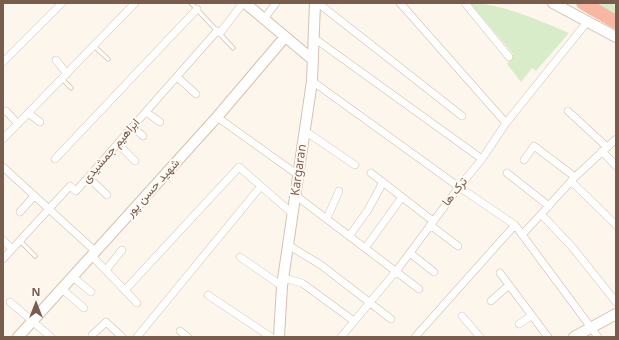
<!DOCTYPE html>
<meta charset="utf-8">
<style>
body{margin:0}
#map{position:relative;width:619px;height:340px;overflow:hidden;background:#fdf6ec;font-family:"Noto Sans",sans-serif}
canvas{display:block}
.frame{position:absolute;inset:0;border:4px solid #7a5c4d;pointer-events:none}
.north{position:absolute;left:16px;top:284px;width:40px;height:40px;-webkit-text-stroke:3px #fffaf3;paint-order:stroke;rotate:0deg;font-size:11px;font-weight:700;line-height:16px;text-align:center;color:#7a5c4d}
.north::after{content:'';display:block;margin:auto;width:14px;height:18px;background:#7a5c4d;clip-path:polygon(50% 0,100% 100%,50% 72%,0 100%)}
</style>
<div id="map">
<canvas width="619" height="340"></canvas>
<div class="frame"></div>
<div class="north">N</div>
</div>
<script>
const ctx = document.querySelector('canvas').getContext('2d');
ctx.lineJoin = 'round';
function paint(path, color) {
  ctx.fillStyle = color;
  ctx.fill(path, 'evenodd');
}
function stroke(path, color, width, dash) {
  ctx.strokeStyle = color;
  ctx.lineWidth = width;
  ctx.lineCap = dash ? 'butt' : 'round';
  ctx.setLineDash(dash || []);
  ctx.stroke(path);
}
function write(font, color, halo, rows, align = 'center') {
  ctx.font = font + ' "Noto Sans",Vazirmatn,sans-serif';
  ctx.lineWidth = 4;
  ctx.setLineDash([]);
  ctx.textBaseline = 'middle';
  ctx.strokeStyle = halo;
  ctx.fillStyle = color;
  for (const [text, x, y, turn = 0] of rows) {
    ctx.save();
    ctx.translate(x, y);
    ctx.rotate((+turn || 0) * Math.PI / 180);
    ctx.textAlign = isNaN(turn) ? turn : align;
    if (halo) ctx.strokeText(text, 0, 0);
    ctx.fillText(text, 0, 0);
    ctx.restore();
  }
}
paint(new Path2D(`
 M470,3C500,3 541,21 569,33L536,71L532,68L521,82L507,64L513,54Z
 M595,3H611L616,6V15Z`), '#d8ecc9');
const lane = new Path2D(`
 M191,3L233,48
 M94,46L108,59
 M62,79L71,88
 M20,241L35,256`);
const street = new Path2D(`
 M318,3L462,116
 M400,3L506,123
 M465,3L509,57
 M264,19L276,3
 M220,33L243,3
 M314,38L482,159
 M56,60L67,74
 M3,62L62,3
 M177,77L196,94
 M312,81L459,187L515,225L598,337
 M6,111L18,124
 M568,111L607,147
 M146,112L160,122
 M28,113L40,122
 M217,117L298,175
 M133,127L143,136
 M305,131L355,165
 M3,139L135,3
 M118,144L135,161
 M602,151L616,166
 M55,159L197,9
 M524,160L534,146L575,177
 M3,167L96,252
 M371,173L433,221
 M507,173L549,206
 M88,177L107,195
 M571,181L616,225
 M295,195L419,289
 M20,212L34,196
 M541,214L573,248L616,302
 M327,218L339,191
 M430,225L458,246
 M350,235L368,210L383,182
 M522,235L575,177L616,139
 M3,240L12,249
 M288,245L321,265L391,319
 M366,247L402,197
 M410,253L434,272
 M92,256L137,303
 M240,257L282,286
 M3,259L70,186L76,191L217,31
 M106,270L122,250
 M500,273L548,337
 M73,277L91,292
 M283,278L302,283L354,321
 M62,289L84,308
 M125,290L239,167L293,214
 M208,295L271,337
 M491,301L509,285
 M10,302L51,337
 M462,316L480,337
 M519,324L531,316
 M180,331L188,337
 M92,335L106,322L122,337
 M137,337L261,186
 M341,337L397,270L459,187L482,159L506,123L587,22
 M415,337L515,225`);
const secondary = new Path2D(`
 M245,3L313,60
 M553,3L616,37
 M18,337L217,117L285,37
 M279,337L282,286L312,81L315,3
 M574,337L616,314`);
const highway = new Path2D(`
 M583,3L616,22`);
stroke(lane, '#d1beb0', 5);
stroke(street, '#d1beb0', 8);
stroke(secondary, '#d6c0b0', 12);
stroke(highway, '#dad1cd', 14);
stroke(lane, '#fff', 3.5);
stroke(street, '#fff', 7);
stroke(secondary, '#fff', 10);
stroke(highway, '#f7b7a3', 13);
write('12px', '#7a5c4d', '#fffaf3', [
 ["ابراهیم جمشیدی",111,151,-49],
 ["Kargaran",299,170,-82],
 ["شهید حسن پور",153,188,-48],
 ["ترک ها",455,192,-52]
]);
</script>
